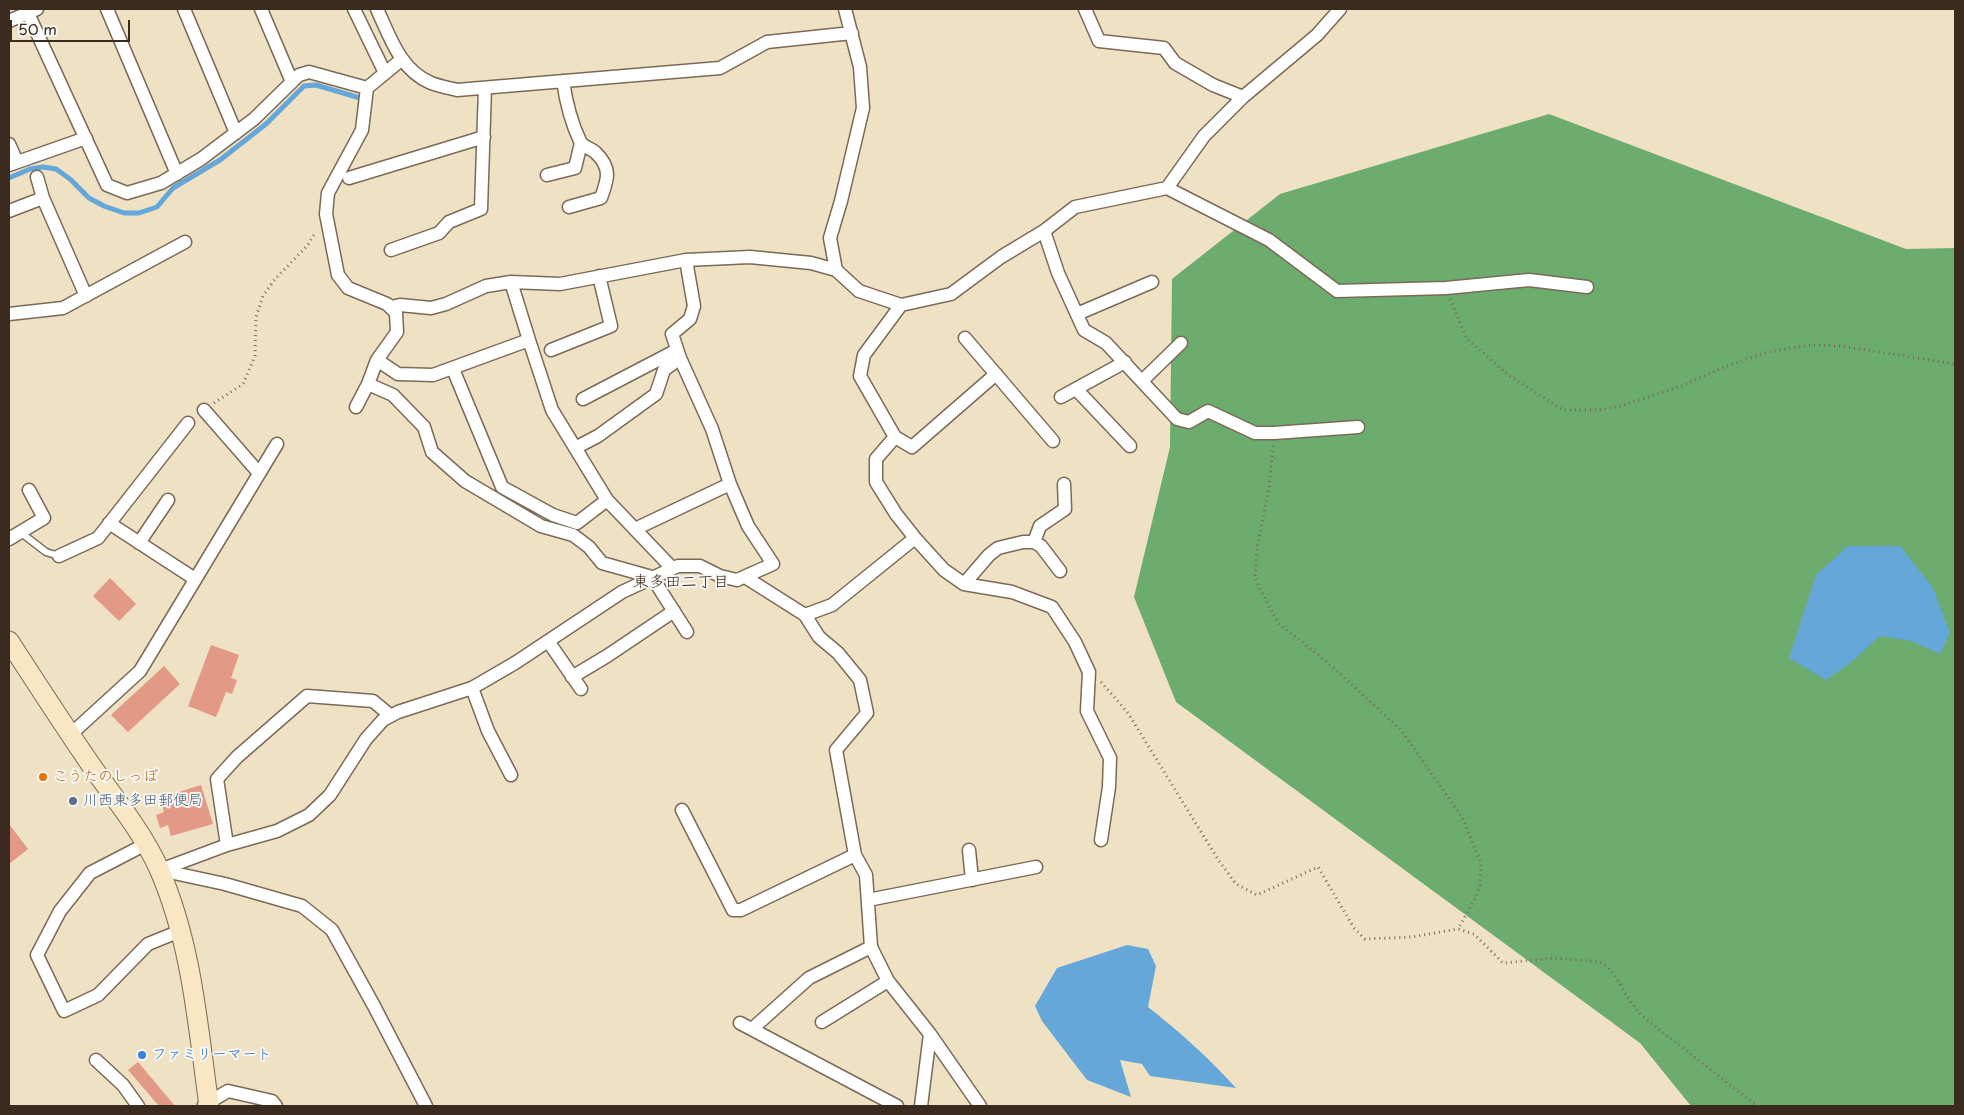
<!DOCTYPE html>
<meta charset="utf-8">
<style>
body{margin:0}
#map{position:relative;width:1964px;height:1115px;overflow:hidden;background:#efe1c3;font-family:"Playpen Sans",sans-serif}
canvas{display:block}
.frame{position:absolute;inset:0;border:10px solid #3b2a1e;pointer-events:none}
.scale{position:absolute;left:10px;top:20px;width:120px;height:22px;box-sizing:border-box;border:2px solid #3b2a1e;border-top:0;padding-left:6px;font-size:15px;line-height:18px;white-space:nowrap;color:#3b2a1e;-webkit-text-stroke:4px #f6f6f2;paint-order:stroke}
</style>
<div id="map">
<canvas width="1964" height="1115"></canvas>
<div class="frame"></div>
<div class="scale">50 m</div>
</div>
<script>
const ctx = document.querySelector('canvas').getContext('2d');
ctx.lineJoin = 'round';
function paint(path, color) {
  ctx.fillStyle = color;
  ctx.fill(path, 'evenodd');
}
function stroke(path, color, width, dash) {
  ctx.strokeStyle = color;
  ctx.lineWidth = width;
  ctx.lineCap = dash ? 'butt' : 'round';
  ctx.setLineDash(dash || []);
  ctx.stroke(path);
}
function write(font, color, halo, rows, align = 'center') {
  ctx.font = font + ' "Playpen Sans","Klee One",sans-serif';
  ctx.lineWidth = 4;
  ctx.setLineDash([]);
  ctx.textBaseline = 'middle';
  ctx.strokeStyle = halo;
  ctx.fillStyle = color;
  for (const [text, x, y, turn = 0] of rows) {
    ctx.save();
    ctx.translate(x, y);
    ctx.rotate((+turn || 0) * Math.PI / 180);
    ctx.textAlign = isNaN(turn) ? turn : align;
    if (halo) ctx.strokeText(text, 0, 0);
    ctx.fillText(text, 0, 0);
    ctx.restore();
  }
}
paint(new Path2D(`
 M1549,114L1906,249L1955,248V1106H1691L1640,1043L1176,702L1134,597L1170,447L1172,279L1280,194Z`), '#6cac6e');
paint(new Path2D(`
 M1848,546H1900L1933,588L1950,633L1940,654L1911,641L1880,636L1850,663L1826,680L1789,658L1816,575Z
 M1127,945L1148,949L1156,966L1148,1007C1180,1032 1209,1058 1236,1088L1150,1076L1142,1064L1120,1060L1131,1097L1087,1080L1042,1021L1035,1006L1057,968Z`), '#65a7d9');
stroke(new Path2D(`
 M9,178L30,169L43,167L56,169L70,179L89,198L104,206L124,213H139L157,207L173,188L220,160L266,124L304,86L316,85L360,98`), '#65a7d9', 5);
paint(new Path2D(`
 M110,578L136,604L119,621L93,596Z
 M211,645L239,655L231,678L237,680L232,694L226,692L216,717L188,706Z
 M164,666L180,684L128,732L111,715Z
 M201,785L213,824L171,836L168,825L160,828L156,815L164,812L160,798Z
 M9,824L28,849L9,864Z
 M138,1062L175,1106H159L128,1070Z`), '#e29986');
const lane = new Path2D(`
 M20,532L46,552L59,556`);
const street = new Path2D(`
 M26,9L107,185L127,193L161,183L201,159L254,119L299,75L309,72L367,88
 M107,9L177,174
 M184,9L236,133
 M261,9L292,82
 M354,9L385,73
 M377,9C390,37 400,70 431,83C439,86 449,88 457,90L720,68L767,42L852,33
 M1085,9L1099,41L1164,48L1175,63L1213,85L1243,97L1317,35L1340,9
 M9,21L37,9
 M401,60L367,88L362,130L328,193L326,214L338,275L348,288L387,304L396,313L397,332L377,360L398,374L433,375L529,340L511,282L560,284L686,260L750,257L811,263L836,270L830,238L841,201L863,108L860,67L845,9
 M563,81C566,102 571,122 580,141C583,147 590,148 595,152C612,168 608,179 601,198L569,207
 M9,144L17,162
 M9,165L86,138
 M547,175L575,168L581,143
 M37,177L43,198L86,296
 M349,178L484,137
 M1167,188L1204,136L1243,97
 M9,211L43,198
 M1044,231L1058,273L1084,330L1106,343L1177,419L1189,422L1208,411L1255,433H1274L1358,427
 M391,250L439,233L449,222L481,209L485,88
 M836,270L859,291L901,305L864,355L860,376L895,437L876,459V482L896,514L915,538L944,570L964,584L1012,592L1052,607L1075,642L1089,672L1087,711L1110,758L1109,787L1101,840
 M901,305L951,294L1001,257L1044,231L1075,207L1167,188L1269,240L1337,291L1446,288L1529,280L1587,287
 M391,307L400,305L431,308L446,304L486,286L511,282
 M9,314L63,308L185,242
 M1077,314L1152,282
 M965,338L1053,441
 M551,350L611,326L599,276
 M453,369L502,487L553,515L577,523L607,500L552,410L529,340
 M1142,381L1181,343
 M368,384L393,395L424,427L432,452L465,481L541,526L573,535L589,547L602,563L652,577L687,632
 M1076,389L1130,446
 M1061,397L1125,362
 M583,399L677,350
 M356,407L368,384L377,360
 M204,410L259,473
 M895,437L912,447L996,374
 M575,448L598,436L656,394L664,370L680,358
 M607,500L672,568
 M109,523L195,579
 M635,529L730,484
 M9,539L44,518L29,490
 M1034,542L1040,526L1065,509L1064,484
 M139,543L168,500
 M59,556L98,538L188,423
 M745,577L805,615L832,605L915,538
 M964,584L989,555L998,548L1023,542H1034L1041,546L1060,571
 M805,615L819,637L838,653L860,680L867,713L836,750L855,855
 M548,641L581,689
 M572,677L607,656L674,611
 M472,688L488,731L511,775
 M70,735L140,671L277,444
 M682,810L733,910H741L855,855L866,875L871,947L888,981L930,1034L980,1106
 M146,844L90,873L60,911L37,955L64,1011L98,995L148,944L180,931
 M227,845L217,779L237,757L307,696L373,701L391,716
 M969,850L972,880
 M868,900L1036,867
 M822,1022L888,981
 M740,1023L897,1106
 M752,1029L809,978L871,947
 M96,1060L123,1085L138,1106
 M204,1105L228,1091L272,1101L276,1106
 M426,1106L374,1006L332,930L302,906L225,884L160,870L227,845L277,831L309,815L330,795L366,739L383,720L398,712L472,688L515,663L622,592L678,566H700L720,576L737,580L773,564L748,526L730,484L712,429L680,358L672,334L690,319L694,306L686,260
 M921,1106L930,1034`);
const secondary = new Path2D(`
 M9,641C37,684 64,726 93,768C116,800 143,833 159,869C192,944 198,1027 209,1106`);
stroke(lane, '#7a6a58', 9);
stroke(street, '#7a6a58', 15);
stroke(secondary, '#7a6a58', 21);
stroke(new Path2D(`
 M1450,299L1467,339L1511,377L1563,410H1599L1620,406L1682,386L1719,369L1767,352L1812,345L1841,346L1955,364
 M214,403L243,384L255,356L256,317L263,296L275,279L307,246L315,233
 M1273,446L1269,487L1257,548L1255,579L1278,623L1327,662L1401,730L1462,817L1481,863L1480,885L1476,897L1458,929
 M1101,682L1128,713L1219,861L1236,884L1257,895L1318,867L1354,928L1365,939L1412,937L1458,929L1474,934L1503,963L1555,958L1599,962C1614,968 1620,986 1629,999C1633,1005 1637,1010 1642,1016L1757,1106`), '#7a6a58', 3, [1, 4]);
stroke(lane, '#fff', 6);
stroke(street, '#fff', 12);
stroke(secondary, '#f9e7c3', 19);
for (const [x, y, r, color] of [
 [43,777,5,"#e8710a"],
 [73,801,5,"#5c6f8a"],
 [142,1055,5,"#3f7fe0"]
]) {
  const dot = new Path2D();
  dot.arc(x, y, r, 0, 2 * Math.PI);
  ctx.fillStyle = color;
  ctx.fill(dot);
  stroke(dot, '#f6f6f2', 2);
}
write('15px', '#c56008', '#f6f6f2', [
 ["こうたのしっぽ",53,777]
], 'left');
write('15px', '#4e5e75', '#f6f6f2', [
 ["川西東多田郵便局",83,801]
], 'left');
write('15px', '#366cbe', '#f6f6f2', [
 ["ファミリーマート",152,1055]
], 'left');
write('16px', '#3b2a1e', '#f6f6f2', [
 ["東多田二丁目",681,583]
]);
</script>
